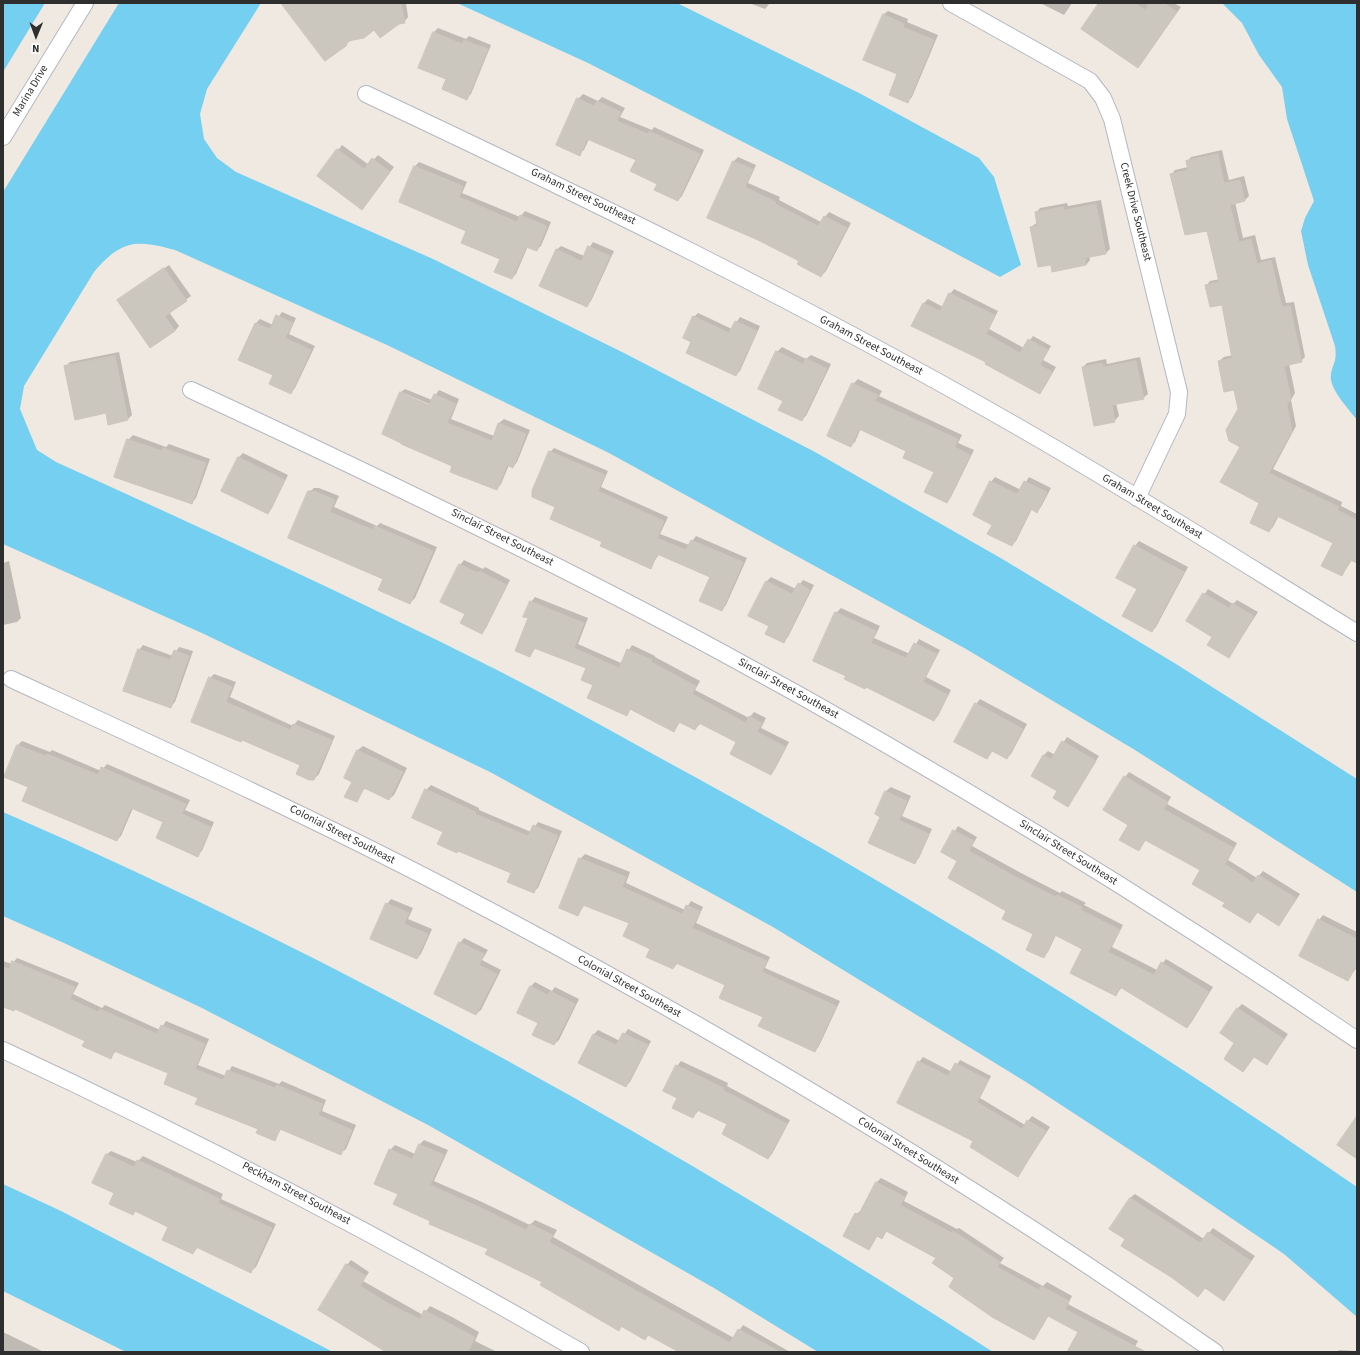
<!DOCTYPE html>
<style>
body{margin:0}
#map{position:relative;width:1360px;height:1355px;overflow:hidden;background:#efe9e1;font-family:"Source Sans 3",sans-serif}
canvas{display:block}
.frame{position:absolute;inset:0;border:4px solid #2e2e2e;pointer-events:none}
.north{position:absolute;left:16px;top:16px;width:40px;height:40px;-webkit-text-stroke:3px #fff;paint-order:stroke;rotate:181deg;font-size:11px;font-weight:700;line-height:16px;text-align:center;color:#2e2e2e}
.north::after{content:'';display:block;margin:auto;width:14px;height:18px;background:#2e2e2e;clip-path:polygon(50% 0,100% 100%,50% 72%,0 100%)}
</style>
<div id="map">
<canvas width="1360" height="1355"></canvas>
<div class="frame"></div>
<div class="north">N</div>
</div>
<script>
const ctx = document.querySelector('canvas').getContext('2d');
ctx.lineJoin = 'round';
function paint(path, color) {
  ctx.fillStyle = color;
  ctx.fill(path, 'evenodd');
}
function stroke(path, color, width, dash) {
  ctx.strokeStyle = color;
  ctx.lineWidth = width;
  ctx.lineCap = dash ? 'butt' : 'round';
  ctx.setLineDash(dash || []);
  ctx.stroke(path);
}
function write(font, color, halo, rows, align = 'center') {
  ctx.font = font + ' "Source Sans 3",sans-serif';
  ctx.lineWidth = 3.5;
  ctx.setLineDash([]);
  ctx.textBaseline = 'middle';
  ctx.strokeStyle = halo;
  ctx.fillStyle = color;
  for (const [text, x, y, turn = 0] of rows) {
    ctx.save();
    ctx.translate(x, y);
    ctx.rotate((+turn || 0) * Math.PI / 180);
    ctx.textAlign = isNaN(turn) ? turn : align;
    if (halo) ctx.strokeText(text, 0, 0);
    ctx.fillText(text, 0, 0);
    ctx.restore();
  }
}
paint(new Path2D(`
 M3,3H45L3,72Z
 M119,3H261L207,89L200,114L204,139L217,158L236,172L433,259L624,353L815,452L1004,560L1176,664L1357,779V892L1135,750L966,649L609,453L387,345L175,250C136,239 121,240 94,272L24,386L20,409L37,450L56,462C204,529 352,597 497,670C564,704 629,741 695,777C922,902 1143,1039 1357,1187V1317L1284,1254L1153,1165L1026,1082L773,927L490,772L204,634L3,544V192Z
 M457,3H677L861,94L979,158L994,177L1021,265L1000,277L804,173L588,63Z
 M1222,3H1357V420C1349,409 1328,388 1331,374C1334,360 1337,362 1335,346L1308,265L1301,231L1305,218L1314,201L1287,119L1282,87L1259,55L1242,23Z
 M3,812C348,962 678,1148 993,1352H818L714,1288L428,1125L200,1007L64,943L3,916Z
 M3,1184L61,1211L333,1352H126L3,1291Z`), '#75cff0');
paint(new Path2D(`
 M283,3H406L408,17L404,22L375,28L350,41L345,45Z
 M749,3H770L765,9Z
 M1040,3H1072L1064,15Z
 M1100,3H1146L1149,5L1150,3H1174L1181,7L1138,67Z
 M888,11L908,19L907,22L938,35L912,97L908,101L883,15Z
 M438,28L466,39L469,36L491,45L471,94L467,98L447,79L434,32Z
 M583,94L598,101L602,97L625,108L620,117L652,130L654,127L704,150L682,196L678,200L658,183L637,160L589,139L584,150L579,154L558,145L578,99Z
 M342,145L369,165L378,155L394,167L366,204L319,175Z
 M1222,150L1229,180L1244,176L1249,196L1245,200L1235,202L1243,238L1255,235L1261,260L1275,257L1286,303L1294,302L1305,357L1301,361L1289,364L1295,393L1291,400L1296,426L1273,469L1342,502L1341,506L1357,514V562L1352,560L1342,575L1334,542L1279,515L1273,527L1269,531L1241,447L1239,409L1234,389L1219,361L1224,357L1233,355L1223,303L1206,286L1210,281L1220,279L1208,229L1171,175L1175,170L1188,167L1187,162L1191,157Z
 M738,157L756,165L748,183L780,197L779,200L821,222L829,212L851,223L826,271L821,276L800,260L759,239L708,217L734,161Z
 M419,162L467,182L462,193L520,217L525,211L551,222L541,246L536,250L528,246L516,274L512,278L501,258L468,230L415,166Z
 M1101,200L1110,249L1106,253L1089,256L1090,260L1086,265L1051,263L1031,227L1038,222L1036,213L1040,208L1067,203L1068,206Z
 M593,242L614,251L591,301L587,306L556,250L561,246L584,256Z
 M169,265L191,296L169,312L179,326L175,331L119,300Z
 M954,289L998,311L989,329L1024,348L1033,336L1051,346L1043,360L1056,367L1044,388L1040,393L987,362L923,304L928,299L943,307L950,294Z
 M282,312L296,318L289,334L315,346L295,388L291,393L274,375L240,359L256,323L260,319L273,325Z
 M698,313L732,329L740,317L760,326L740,371L735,375L694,317Z
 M782,347L806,359L811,355L831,364L806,416L801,420L784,400L777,352Z
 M119,352L132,415L128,419L109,423L107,412L65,367L70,362Z
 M1140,357L1148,394L1143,398L1116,403L1119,416L1114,421L1083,367L1087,363L1106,359L1107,364Z
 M858,379L882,391L879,396L962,435L958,443L974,450L951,497L947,502L935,472L907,451L861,428L855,442L850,446L828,436L853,384Z
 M405,389L432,400L439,390L459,399L451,419L494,436L499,423L504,419L530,430L517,462L513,467L509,465L501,484L497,489L451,471L454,466L402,444L403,442L383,434L401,392V394L433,408L434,406L401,392Z
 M133,435L166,447L169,444L210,459L196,498L192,503L128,440Z
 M554,448L608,471L601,487L668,517L660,534L689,545L696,536L747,558L726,605L722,610L711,577L659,554L650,568L603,541L557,506L550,452Z
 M243,453L288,475L272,508L268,513L238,458Z
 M995,477L1021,490L1029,477L1051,488L1041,507L1037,512L1032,509L1016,541L1012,545L991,482Z
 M314,488H319L339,496L334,507L377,526L380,523L437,547L415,598L410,603L384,578L309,492Z
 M1139,541L1188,567L1156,627L1152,631L1138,588L1135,546Z
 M464,560L483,569L485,567L510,580L486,628L482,633L466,614L460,565Z
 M9,561L21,618L17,622L3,625V563Z
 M771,577L796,589L803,580L814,585L788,637L784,641L767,581Z
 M1208,589L1233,604L1237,600L1258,612L1229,657L1214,636L1187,621Z
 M535,597L588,618L578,644L621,663L632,645L655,656V657L700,681L695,690L749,718L754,712L766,718L761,728L789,742L775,769L771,774L737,742L701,723L695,729L681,721L673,731L631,709L626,714L594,685L588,668L536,647L530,656L529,618L531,602Z
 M841,608L880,626L874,638L910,654L919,639L940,650L926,677L951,690L938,716L934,720L847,676L836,613Z
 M143,645L173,656L179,647L193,651L175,702L170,707L139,650Z
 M214,674L236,682L230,697L293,726L298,720L335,736L319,774L314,779L301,765L242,739L210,678Z
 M980,699L1027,724L1011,754L1007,758L993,750L987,758L976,704Z
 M1067,737L1099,756L1068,806L1059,791L1032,775L1044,755L1048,751L1055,755Z
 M22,741L50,752L52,750L101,771L107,764L190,800L185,810L214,822L202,851L197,855L165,821L133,808L121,836L117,840L29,787L18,745Z
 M363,746L407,768L394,795L389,799L365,788L356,801L353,781L345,777L358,750Z
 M1129,772L1171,797L1167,804L1237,843L1228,860L1257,878L1263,871L1300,894L1283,920L1279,925L1258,912L1250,922L1226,902L1201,870L1146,840L1138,850L1129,824L1125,777Z
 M431,785L479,808V810L531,832L538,822L562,831L538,888L533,892L512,873L444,831L426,790Z
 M891,787L911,796L902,816L932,829L919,858L915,862L881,816L876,814L886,791Z
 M958,826L977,837L972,846L1021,873L1060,893L1062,891L1086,903L1084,905L1123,925L1112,947L1157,970L1166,959L1213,987L1191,1023L1187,1027L1122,987L1116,995L1084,949L1056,935L1048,952L1043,957L1034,934L1007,910L958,861L942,852Z
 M585,854L630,872L626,883L685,910L691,901L703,907L696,923L770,957L765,968L840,1001L819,1046L815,1051L764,1017L726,985L678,963L673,968L651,948L630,923L585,904L578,915L580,859Z
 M391,899L413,908L408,919L432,929L421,954L417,958L387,904Z
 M1323,915L1357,932V967L1348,980L1319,920Z
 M464,938L488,950L482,960L501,970L481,1010L476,1014L460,943Z
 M17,958L79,983L73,994L102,1008L105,1005L160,1030L166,1021L209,1039L198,1065L226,1076L232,1066L279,1084L282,1081L326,1100L322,1111L356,1125L346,1149L341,1153L282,1128L274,1140L259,1128L199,1097L170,1072L116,1051L110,1058L86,1040L16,1008L3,1006V961L12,964Z
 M535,982L552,991L555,987L579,999L559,1040L554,1044L540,1023L531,986Z
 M1242,1004L1288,1034L1267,1064L1254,1056L1243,1070L1236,1043L1238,1008Z
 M628,1029L651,1041L630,1082L626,1086L579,1063L594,1034L598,1030L620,1041Z
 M923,1057L952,1072L960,1060L991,1076L980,1098L1025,1125L1032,1116L1050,1127L1018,1176L975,1141L919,1062Z
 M681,1061L728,1083L727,1086L790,1120L772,1154L768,1158L728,1124L699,1110L693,1117L678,1098L677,1066Z
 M424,1140L448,1150L434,1181L482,1202L530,1225L535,1220L557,1230L553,1237L734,1338L743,1325L790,1352H681L649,1335L645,1338L623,1326L618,1330L489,1248L431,1220L399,1194L375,1183L390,1150L395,1145L415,1154L420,1144Z
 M111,1151L137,1162L143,1156L166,1167L223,1194L221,1199L276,1224L256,1267L251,1271L198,1247L193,1253L169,1227L136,1210L133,1213L115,1193L106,1155Z
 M881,1178L908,1192L904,1201L957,1229L959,1228L1004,1258L1000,1263L1043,1286L1047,1282L1072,1296L1068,1304L1138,1341L1132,1352H1068L1079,1332L1049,1315L1034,1339L956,1278L937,1257L888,1230L882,1237L878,1235L868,1249L856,1214L862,1210L877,1182Z
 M1135,1194L1204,1239L1213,1228L1255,1256L1224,1300L1127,1239L1130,1198Z
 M351,1260L369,1272L363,1281L423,1315L430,1306L452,1317L479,1332L475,1341L497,1352H389L347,1265Z
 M3,1332L44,1352H3Z
 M1339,1350L1357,1351V1352H1337Z`), '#0003');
const building = new Path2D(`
 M281,3H401L405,23L399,24L380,38L374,30L364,38L348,41L346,46L325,61Z
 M1099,3H1135L1145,10L1149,3H1164L1177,12L1138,68L1081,29Z
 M883,14L904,24L903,27L934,40L908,103L889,95L897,74L863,60Z
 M433,32L462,44L464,40L488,49L467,100L442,89L446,79L418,68Z
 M577,98L594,106L597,101L621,112L617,121L648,134L649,131L700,154L678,201L654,190L657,184L630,171L636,160L587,139L580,156L556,145Z
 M337,149L364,169L372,158L390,172L362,210L317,176Z
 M1218,154L1224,183L1240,180L1245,201L1230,205L1239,242L1251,239L1257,264L1271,260L1282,307L1290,306L1302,362L1284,366L1291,398L1287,405L1292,431L1269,473L1339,507L1337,510L1357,520V563L1350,560L1342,576L1321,566L1333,543L1277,516L1269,532L1250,523L1259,503L1220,482L1240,447L1229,441L1226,430L1238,409L1234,390L1224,392L1218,361L1232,358L1222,305L1210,307L1205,285L1219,282L1207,231L1185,235L1170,174L1188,170L1186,161Z
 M733,161L753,169L745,187L776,202L775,204L818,226L824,216L847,228L821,277L797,264L799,261L758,240L707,218Z
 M414,166L463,186L459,197L517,222L520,215L547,226L537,251L526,247L512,279L494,272L500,259L461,243L466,231L399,202Z
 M1096,204L1106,254L1085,258L1086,265L1052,272L1051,265L1038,267L1030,227L1037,226L1035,212L1063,207L1064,210Z
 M588,246L610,256L587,307L539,286L556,249L581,261Z
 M164,268L187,301L165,316L175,331L150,348L117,300Z
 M949,293L995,315L986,334L1020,353L1028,339L1048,350L1040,365L1052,372L1040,394L985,364L986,362L911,326L923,303L940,311Z
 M276,315L293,323L285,338L311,350L291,394L269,384L273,375L238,360L255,323L270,329Z
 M693,316L729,333L735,321L757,331L736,376L686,353L691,342L683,338Z
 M776,351L803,364L806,358L827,369L802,421L778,410L783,401L758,389Z
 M115,356L128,420L108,425L106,413L75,420L64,366Z
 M1136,361L1144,399L1112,405L1115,422L1094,426L1082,367L1102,363L1103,367Z
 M852,383L878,395L875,401L958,439L955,447L970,455L947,503L924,492L934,472L903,458L906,451L859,429L851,447L827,436Z
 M400,392L429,405L434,394L456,404L447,423L492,441L498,423L526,434L513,468L507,465L497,490L450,472L452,466L401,444V443L382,434Z
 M127,439L162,451L163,448L206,463L192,504L114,477Z
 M549,451L605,475L598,491L664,521L657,538L686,550L691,540L743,562L722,611L699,601L710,577L657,554L651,569L600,546L602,542L550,519L555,507L532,497V491Z
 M238,457L285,480L268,514L221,491Z
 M990,481L1017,494L1024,481L1047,492L1037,513L1031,509L1012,546L987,534L992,525L973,515Z
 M308,491H314L335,500L330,512L373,530L375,526L433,551L410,604L378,590L383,579L288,538Z
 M1134,545L1184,572L1152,632L1122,616L1137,589L1116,578Z
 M459,564L478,573L479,571L507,585L482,634L460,623L465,614L440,602Z
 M766,581L792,594L798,583L810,590L784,643L765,634L769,626L748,616Z
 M1203,593L1229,608L1232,603L1254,616L1229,658L1207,645L1212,637L1186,621Z
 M530,601L584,623L574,648L619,668L627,649L652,660L651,662L696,686L692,694L746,723L749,716L762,723L757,732L786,747L771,775L730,754L736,742L699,723L695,730L679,722L674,732L630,709L627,716L587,698L593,685L581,680L586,668L534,648L530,657L515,651L528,618L523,617Z
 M835,612L876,631L871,643L906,658L914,643L937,654L923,682L948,695L934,721L866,687L865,689L844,679L846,676L813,661Z
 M138,649L170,660L174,650L189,656L171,708L123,691Z
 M209,677L232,687L226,702L290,730L293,724L332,740L314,780H309L296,774L300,765L242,740L241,742L191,722Z
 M975,703L1023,729L1007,759L992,751L987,759L954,742Z
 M1062,741L1096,761L1068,807L1053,798L1057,791L1031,776L1043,755L1051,759Z
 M17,745L46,756L47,754L98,775L101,767L186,804L182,814L211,827L198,857L156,838L163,822L131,808L117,841L22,801L28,787L4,777Z
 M357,750L403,772L389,800L364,788L357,802L344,797L352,782L344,778Z
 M1124,776L1168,802L1163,809L1234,848L1225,864L1253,883L1258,875L1296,898L1279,926L1257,912L1250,923L1222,906L1225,903L1192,884L1200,870L1145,840L1139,851L1119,840L1128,825L1103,810Z
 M425,789L476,812L475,814L528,836L533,825L558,836L534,893L507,882L511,873L458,851L457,853L437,844L443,832L412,818Z
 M885,791L907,801L899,820L929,834L915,864L868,843L880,817L875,814Z
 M953,830L974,841L969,851L1016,877L1056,897L1057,895L1082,907L1081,910L1120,930L1108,952L1154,975L1161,962L1209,992L1187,1028L1120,987L1116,996L1070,973L1082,949L1055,935L1044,958L1026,950L1033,934L1002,919L1006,911L948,878L957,861L941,852Z
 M579,858L626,877L622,887L682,914L686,905L700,911L692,928L767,961L762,972L836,1006L815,1052L758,1026L763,1017L719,998L725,985L676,963L673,969L646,957L650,949L623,936L629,923L583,905L578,916L559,908Z
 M386,903L409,913L404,924L428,934L417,959L370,939Z
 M1318,919L1357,939V964L1348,981L1299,956Z
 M459,942L484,954L479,965L497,974L476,1015L434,994Z
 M12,961L75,987L70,999L98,1012L100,1009L157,1034L161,1025L205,1044L195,1069L223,1080L227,1070L275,1088L277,1085L323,1104L318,1115L352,1130L341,1155L280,1129L275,1141L256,1133L258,1129L195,1104L198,1098L164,1084L168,1073L114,1051L111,1059L82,1046L85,1041L15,1009L14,1011L3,1007V967L9,969Z
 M530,986L548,995L550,991L575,1004L554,1045L532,1035L538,1023L517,1013Z
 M1237,1008L1284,1039L1267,1065L1254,1057L1243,1072L1224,1059L1234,1043L1220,1033Z
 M623,1033L648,1045L626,1087L578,1063L593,1034L616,1045Z
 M918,1061L948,1076L955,1063L988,1080L977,1102L1022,1129L1027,1120L1046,1131L1018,1177L970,1147L973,1141L897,1103Z
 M676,1065L724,1088L723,1090L787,1124L768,1159L722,1134L727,1124L697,1110L693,1118L672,1108L677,1098L663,1091Z
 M1357,1116V1159L1337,1145Z
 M419,1144L444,1155L430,1185L477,1206L526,1230L530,1224L553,1235L549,1242L730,1343L738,1329L780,1352H679L648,1335L645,1340L621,1326L619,1331L540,1285L542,1282L485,1254L488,1249L429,1224L430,1221L393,1204L398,1194L374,1184L389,1149L412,1159Z
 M106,1154L134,1167L137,1160L162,1171L220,1199L218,1203L272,1228L251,1273L196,1247L193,1254L162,1240L168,1227L135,1211L133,1215L109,1204L114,1193L92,1183Z
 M876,1182L905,1197L900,1205L952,1233L953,1231L1000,1262L997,1267L1039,1290L1041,1286L1069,1301L1065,1309L1146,1352H1067L1078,1332L1048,1316L1034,1340L992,1317L949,1287L954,1278L932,1263L936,1258L886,1231L882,1239L877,1236L869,1250L843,1236L855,1213L858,1215Z
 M1130,1198L1200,1243L1208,1232L1251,1261L1224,1301L1205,1288L1198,1297L1171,1277L1121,1246L1125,1239L1109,1229Z
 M346,1264L366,1276L360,1286L389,1304L420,1319L424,1310L475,1337L468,1352H386L318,1310Z`);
paint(building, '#cbc7bf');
stroke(building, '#cbc5ba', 1);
const minor = new Path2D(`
 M951,3L1090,81L1103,98L1112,119L1179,392L1177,414L1137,498
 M366,94C585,197 802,303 1013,424C1129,490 1243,563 1357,633
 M3,137L85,3
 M191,390C370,473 547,558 721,652C939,770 1151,900 1357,1040
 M11,679C158,747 305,814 449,889C713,1027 970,1181 1215,1352
 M3,1050C200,1142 393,1243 581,1352`);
stroke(minor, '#b4b7c1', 18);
stroke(minor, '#fff', 16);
write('11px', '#2e2e2e', '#fff', [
 ["Marina Drive",31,91,-59],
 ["Graham Street Southeast",583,197,26],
 ["Creek Drive Southeast",1135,212,76],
 ["Graham Street Southeast",871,346,28],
 ["Graham Street Southeast",1152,507,31],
 ["Sinclair Street Southeast",502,538,27],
 ["Sinclair Street Southeast",788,689,29],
 ["Colonial Street Southeast",342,835,27],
 ["Sinclair Street Southeast",1068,853,32],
 ["Colonial Street Southeast",629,987,29],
 ["Colonial Street Southeast",908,1151,32],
 ["Peckham Street Southeast",296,1194,28]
]);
</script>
